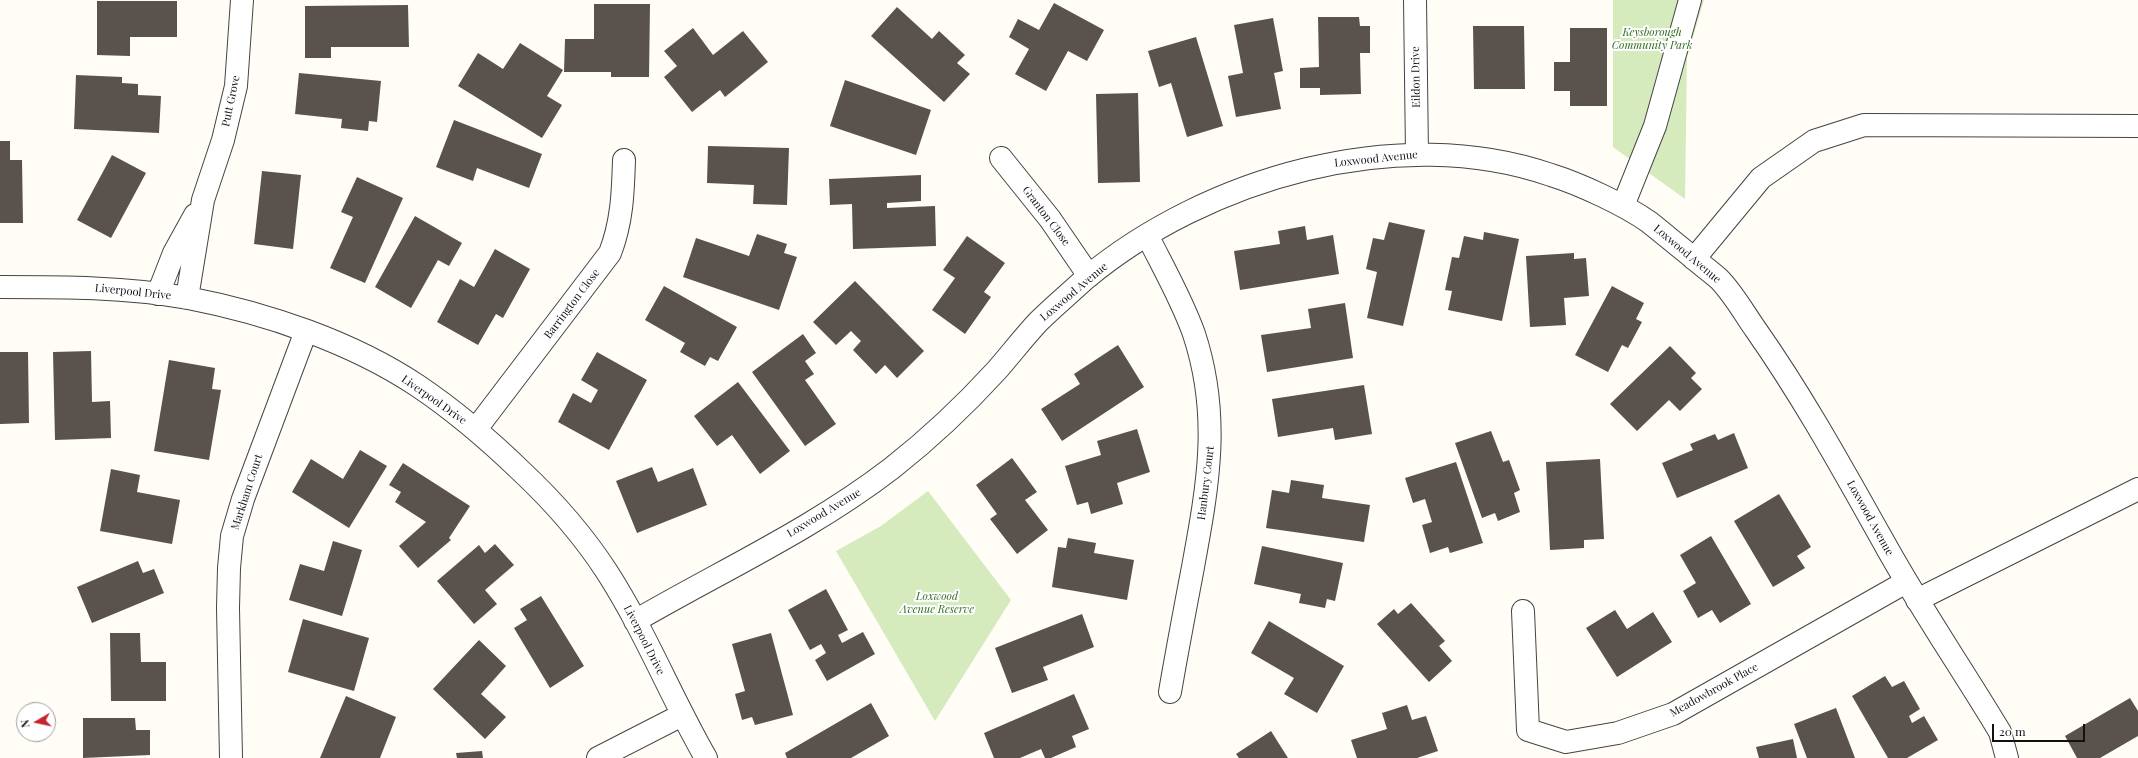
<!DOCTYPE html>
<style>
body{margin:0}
#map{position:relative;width:2138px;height:758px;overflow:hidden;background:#fffdf5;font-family:"Playfair Display",serif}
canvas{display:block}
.north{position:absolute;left:16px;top:702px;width:40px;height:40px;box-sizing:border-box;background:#fff;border:1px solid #a0a0a0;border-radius:50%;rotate:261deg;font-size:11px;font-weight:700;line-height:16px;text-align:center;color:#111}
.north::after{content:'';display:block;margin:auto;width:14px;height:18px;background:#c4262e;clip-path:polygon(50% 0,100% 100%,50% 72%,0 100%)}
.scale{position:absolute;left:1992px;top:724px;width:93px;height:18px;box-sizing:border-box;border:2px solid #111;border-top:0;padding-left:5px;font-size:12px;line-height:14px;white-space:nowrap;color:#111;-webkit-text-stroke:3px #fff;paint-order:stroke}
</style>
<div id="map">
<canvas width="2138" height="758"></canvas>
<div class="north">N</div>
<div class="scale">20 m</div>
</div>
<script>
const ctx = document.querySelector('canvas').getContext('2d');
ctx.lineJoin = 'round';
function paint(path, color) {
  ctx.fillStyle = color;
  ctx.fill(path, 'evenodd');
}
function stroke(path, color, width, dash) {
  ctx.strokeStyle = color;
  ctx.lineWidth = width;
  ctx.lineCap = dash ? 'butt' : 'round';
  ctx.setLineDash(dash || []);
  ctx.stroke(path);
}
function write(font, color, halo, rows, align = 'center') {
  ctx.font = font + ' "Playfair Display",serif';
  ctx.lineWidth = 4;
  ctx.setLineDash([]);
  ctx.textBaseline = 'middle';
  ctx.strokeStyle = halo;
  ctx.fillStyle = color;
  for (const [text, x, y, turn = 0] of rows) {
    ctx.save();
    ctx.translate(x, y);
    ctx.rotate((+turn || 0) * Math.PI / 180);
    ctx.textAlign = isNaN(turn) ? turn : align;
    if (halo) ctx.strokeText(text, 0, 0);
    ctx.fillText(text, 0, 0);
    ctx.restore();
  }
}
paint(new Path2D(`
 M1613,0H1704L1687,57L1685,199L1613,147Z
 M928,491L1011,600L935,721L836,551L881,526Z`), '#d5ebbd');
paint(new Path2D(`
 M97,1H177V37H130V56L97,55Z
 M1054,3L1104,30L1087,61L1068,51L1046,91L1015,74L1029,49L1009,37L1018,19L1039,30Z
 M594,4H650L649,77H611V72H564L565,39H594Z
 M408,5L409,47H331V58H305V6Z
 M897,7L932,39L939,31L965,55L957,63L970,74L944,102L871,36Z
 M1318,17H1359L1360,26H1370V53H1360L1361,94L1320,95V88H1300V68L1319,67Z
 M1273,18L1283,71L1274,73L1281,109L1236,117L1228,76L1243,73L1234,25Z
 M1473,26H1524L1525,89H1474Z
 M693,28L713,55L743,31L768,62L725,97L720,90L692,112L664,77L677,66L664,51Z
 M1570,28H1607V106H1570V91H1554V62H1570Z
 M1196,37L1223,126L1187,137L1171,83L1159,87L1148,51Z
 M520,43L563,70L547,96L562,105L542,138L458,86L478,53L503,69Z
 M299,73L381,81L377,122L369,121L368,131L341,128L342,119L295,114Z
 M76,75L122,77V83L138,84V95L161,96L159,133L74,129Z
 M845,80L931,110L916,155L830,126Z
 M1138,93L1140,182L1098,183L1096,94Z
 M454,120L542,154L529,188L477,168L473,181L436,167Z
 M0,141H10V160H22L23,223H0Z
 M708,146L789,148L787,205L753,204L754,185L707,183Z
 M112,155L146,173L111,238L77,220Z
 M262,171L301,175L293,249L254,244Z
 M921,175V201L887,203V208L935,206L936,246L853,249L852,204L830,205L829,179Z
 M357,177L403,198L365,283L330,268L353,217L341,212Z
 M415,216L462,243L449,266L438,260L411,308L375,287Z
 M1389,222L1425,230L1403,326L1367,318L1377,272L1366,269L1373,238L1384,240Z
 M1305,226L1307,240L1333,235L1339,274L1240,290L1234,251L1280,244L1278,231Z
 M1484,232L1519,239L1502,321L1448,310L1452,291L1445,290L1452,257L1459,258L1464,236L1483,240Z
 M757,234L787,244L784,253L797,257L779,310L683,277L696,238L749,256Z
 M967,236L1005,263L984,292L991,297L965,334L932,310L955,278L943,270Z
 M495,249L530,269L503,318L496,314L478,345L437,322L460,279L474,287Z
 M1574,253V259L1586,258L1589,296L1564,298L1566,325L1530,327L1526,256Z
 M855,281L924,351L897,378L885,365L876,374L853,350L861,341L851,331L836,345L813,322Z
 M664,286L737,327L718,361L710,357L705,366L680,352L685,343L645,320Z
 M1612,286L1644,303L1636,319L1642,322L1628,348L1622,345L1608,372L1575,355Z
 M1345,303L1353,358L1267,372L1261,335L1311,328L1308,309Z
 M803,334L816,353L805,361L814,374L805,380L836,424L805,446L752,372Z
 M1118,345L1144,387L1062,441L1041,409L1080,384L1074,374Z
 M1670,346L1696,373L1691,378L1702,389L1680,411L1669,400L1637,431L1610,404Z
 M91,351L92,402L110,401L111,438L55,440L53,352Z
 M0,352H28L29,423L0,424Z
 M597,352L647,380L609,450L558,422L573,393L591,403L598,390L581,380Z
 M169,360L215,368L212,389L221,390L209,460L154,451Z
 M738,382L790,451L760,474L732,435L717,446L694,416Z
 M1364,385L1372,434L1335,440L1333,428L1278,437L1272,399Z
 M1137,429L1150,472L1117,483L1123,504L1091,514L1088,502L1077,505L1065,466L1101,455L1097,441Z
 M1491,431L1503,462L1509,460L1520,490L1514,493L1520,512L1498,521L1495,513L1482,518L1455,443Z
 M1734,433L1748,468L1677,498L1662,463L1693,450L1690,444L1715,434L1718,440Z
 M360,450L387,466L349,528L292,492L311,459L343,479Z
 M1012,458L1037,492L1025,500L1048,530L1017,554L990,519L997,514L976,485Z
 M1600,459L1604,539L1584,540V548L1550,550L1546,462Z
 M1456,462L1483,543L1450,553L1448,547L1430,553L1422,525L1432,522L1425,499L1413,503L1405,478Z
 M403,463L470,506L449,538L451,540L418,568L399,546L426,522L395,502L401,492L389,485Z
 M652,467L658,482L693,468L707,505L637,533L616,481Z
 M111,469L140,475L137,492L180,500L172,544L100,531Z
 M1291,480L1324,485L1322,498L1370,505L1364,542L1266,528L1272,490L1289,493Z
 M1779,494L1811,547L1797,556L1805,568L1773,587L1734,521Z
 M1711,536L1751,604L1720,623L1712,610L1698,618L1683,591L1696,583L1680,555Z
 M1068,538L1096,543L1094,553L1134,560L1127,600L1052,587L1058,547L1066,548Z
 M333,541L362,550L342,616L289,600L300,564L324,571Z
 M495,544L514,565L485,590L497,604L474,624L437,581L479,545L485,553Z
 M1262,546L1343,563L1335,601L1327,599L1325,608L1299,603L1301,594L1254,584Z
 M138,561L143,573L154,569L164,593L92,623L77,587Z
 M826,589L848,630L838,635L842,643L863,632L875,654L827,681L815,660L826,653L821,644L810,650L788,610Z
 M541,596L584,666L550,688L514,628L527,620L520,609Z
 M1411,603L1445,641L1439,646L1452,661L1429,682L1377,624L1394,609L1398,614Z
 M1615,610L1627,629L1653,612L1672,642L1617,677L1586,628Z
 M1082,614L1094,647L1043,667L1048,680L1012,693L995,648Z
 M303,619L369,638L354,691L288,672Z
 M1269,621L1344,666L1317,713L1284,694L1294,678L1251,653Z
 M110,633H140L141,662H166V701H111Z
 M771,633L793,715L755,725L752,717L742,720L735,694L745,691L732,644Z
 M479,640L506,666L481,694L506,717L485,739L433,689Z
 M1885,676L1892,687L1904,681L1920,709L1909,716L1912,723L1924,716L1938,740L1907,758H1888L1852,696Z
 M1074,694L1089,729L1072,736L1076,747L1051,758H1045L1041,749L1020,758H994L984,733Z
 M346,696L396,717L380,758H320Z
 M2130,698L2138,711V736L2100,758H2077L2065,736Z
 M871,703L889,736L851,758H787L785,753Z
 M1407,705L1412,720L1426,716L1438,751L1417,758H1357L1351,740L1387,729L1382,713Z
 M1836,708L1855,758H1807L1794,724Z
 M83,718H135L136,730H150V755L83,758Z
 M1271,731L1288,758H1239L1236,754Z
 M1793,739L1797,758H1759L1756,747Z
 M482,751L483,758H457L456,753Z`), '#5a524d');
const minor = new Path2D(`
 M1415,0L1417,154
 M1001,158L1050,219L1089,276
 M1623,206L1655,126L1690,0
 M1147,235C1163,267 1182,300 1194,334C1221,416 1208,485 1193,567C1185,609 1177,651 1170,692
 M1694,259L1761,178L1814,141L1864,125L2138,126
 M0,287C63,287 126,287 188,298C266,313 352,342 418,386C455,411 489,440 521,471C553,501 583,535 607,572C645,631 671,697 706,758
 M158,294L174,253L195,215
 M187,298L203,200L223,140L236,86L242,0
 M476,429L610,253C622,222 623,193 624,160
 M1917,600L2138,489
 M1523,611L1528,730L1566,742L1618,733L1673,714L1906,582
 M635,621C721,571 813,529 892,468C929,439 965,405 997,370C1011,354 1024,337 1038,322C1053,307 1070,293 1085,279C1206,178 1399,122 1551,175C1580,184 1625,205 1649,222C1663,233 1677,245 1691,256C1700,264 1710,271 1719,279C1733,293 1744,313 1756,330C1803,397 1842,468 1882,539C1918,605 1961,667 2000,732L2007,758
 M231,758L228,608L229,568L232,536L243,499L306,331
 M598,758L682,715`);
stroke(minor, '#444', 24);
stroke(minor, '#fff', 22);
write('italic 11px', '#2f6b1f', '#fff', [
 ["Keysborough",1652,33],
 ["Community Park",1652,46],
 ["Loxwood",937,597],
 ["Avenue Reserve",937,610]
]);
write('11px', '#111', '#fff', [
 ["Eildon Drive",1416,77,-91],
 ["Putt Grove",231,101,-78],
 ["Loxwood Avenue",1376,159,-6],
 ["Granton Close",1046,216,53],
 ["Loxwood Avenue",1687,254,40],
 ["Liverpool Drive",133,292,6],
 ["Loxwood Avenue",1074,292,-40],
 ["Barrington Close",572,304,-53],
 ["Liverpool Drive",434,400,35],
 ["Hanbury Court",1206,483,-83],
 ["Markham Court",247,492,-72],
 ["Loxwood Avenue",824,513,-31],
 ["Loxwood Avenue",1870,518,61],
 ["Liverpool Drive",644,640,63],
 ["Meadowbrook Place",1714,690,-29]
]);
</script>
